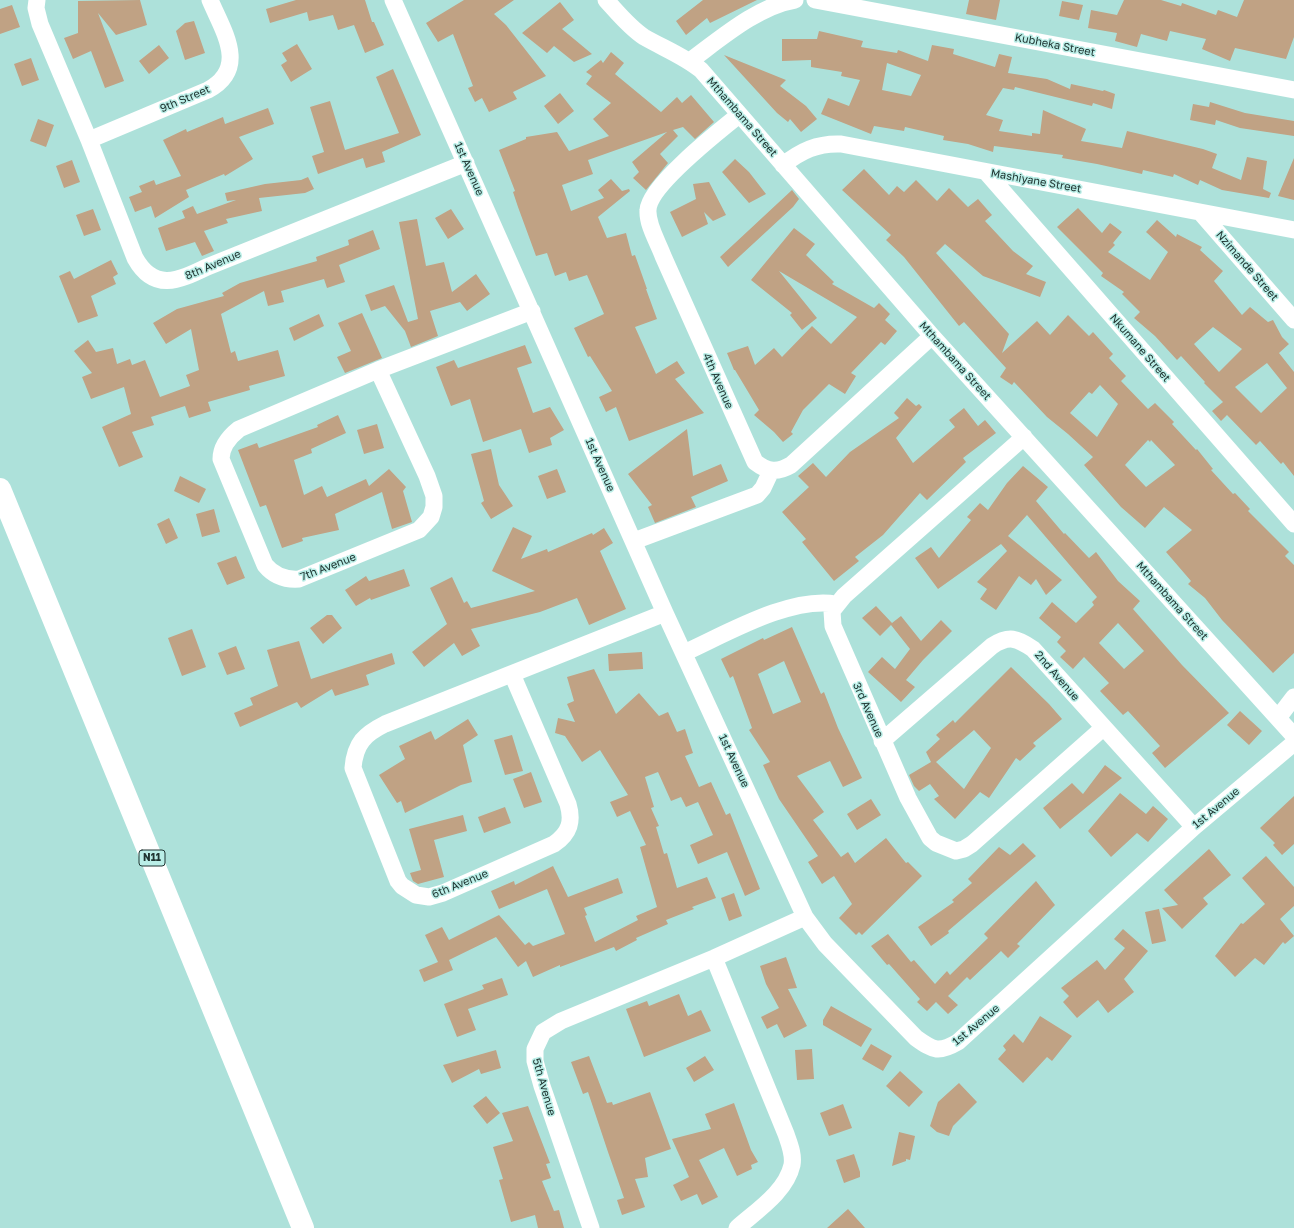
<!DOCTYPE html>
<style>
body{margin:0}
canvas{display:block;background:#ade1da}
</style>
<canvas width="1294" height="1228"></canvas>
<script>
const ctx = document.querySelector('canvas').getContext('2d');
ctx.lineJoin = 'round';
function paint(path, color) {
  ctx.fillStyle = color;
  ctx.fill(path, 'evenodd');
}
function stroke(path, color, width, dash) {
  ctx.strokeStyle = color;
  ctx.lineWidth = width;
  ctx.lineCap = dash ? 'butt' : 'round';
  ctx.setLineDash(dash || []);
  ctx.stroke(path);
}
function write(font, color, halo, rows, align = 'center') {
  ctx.font = font + ' "Golos Text",sans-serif';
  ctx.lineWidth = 3;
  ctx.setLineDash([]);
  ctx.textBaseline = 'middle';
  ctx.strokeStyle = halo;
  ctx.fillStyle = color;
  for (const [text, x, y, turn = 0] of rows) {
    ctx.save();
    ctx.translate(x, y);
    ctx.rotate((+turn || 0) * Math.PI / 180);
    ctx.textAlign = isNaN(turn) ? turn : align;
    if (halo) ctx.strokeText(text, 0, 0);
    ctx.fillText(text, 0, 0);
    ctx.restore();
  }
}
paint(new Path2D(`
 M140,0L147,25L116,35L98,13L124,81L105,88L91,51L73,59L64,38L78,33V1Z
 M296,0H365L372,22H374L384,45L365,53L354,25L338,30L333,15L309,21L307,12L270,23L266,9Z
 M464,0H514L494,14L506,25L546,76L513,92L517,99L489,112L482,98L475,102L468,88L473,86L453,34L438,42L426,23Z
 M703,0H757L710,23L707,18L686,35L676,21Z
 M969,0H1000L996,20L966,14Z
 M1124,0H1161L1181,6L1182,3L1216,15L1218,10L1237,17L1244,0H1294V37L1286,59L1235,48L1230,61L1202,49L1206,39L1170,31L1167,41L1141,34L1137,47L1115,41L1117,33L1088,28L1091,10L1117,15Z
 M1062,1L1083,5L1079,20L1059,16Z
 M560,2L574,20L562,29L592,54L574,62L554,46L547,53L522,33Z
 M12,5L20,27L0,34V9Z
 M194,21L205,53L185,60L176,31L185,23Z
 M819,31L863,41L861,47L897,53L898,50L928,61L932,45L954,49L953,54L995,67L999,54L1012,57L1008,73L1047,79L1070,89L1071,84L1103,91L1104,90L1115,94L1112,109L1093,103L1092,106L1015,87L1014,90L1003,88L986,115L1003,120L999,131L1032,136V133L1040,134L1043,110L1086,129L1081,141L1122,148L1127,131L1203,149L1217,154L1212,168L1241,180L1247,157L1267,161L1263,189L1271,193L1269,198L1222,190L1200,180L1198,185L1174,174L1173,177L1143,170L1142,174L1097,164L1062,158L1063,155L994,146L993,152L968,144L943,140L944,136L905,127L904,131L874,126L871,134L821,114L828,98L849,106L860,80L841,76L842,72L811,67V60L782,61V39H817ZM887,63L921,75L911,96L882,90Z
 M297,44L312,69L291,82L281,65L287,61L282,53Z
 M159,45L169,58L149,74L139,61Z
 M611,52L624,63L615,74L661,112L677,97L682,103L691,95L714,122L695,139L683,127L673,130L678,136L660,154L668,163L646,190L633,178L639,172L632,162L667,132L588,160L593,174L562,185L571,211L604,198L598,190L611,179L622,191L629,189L630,191L598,217L607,238L626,233L632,256L635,255L647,289H646L657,319L635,327L656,374L677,361L685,373L675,379L704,413L629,441L616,407L606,412L599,397L612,391L590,356L588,357L574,328L604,314L587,275L569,281L566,272L555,276L547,253L536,256L518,207L513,192L515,191L499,150L526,139V137L557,132L569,151L609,136L593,119L611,103L586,84L592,76L586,72L601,60L603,63Z
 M724,55L786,80L780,86L806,106L817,119L801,132L790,119L788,122L777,113Z
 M31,58L39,80L22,86L14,64Z
 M393,69L421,135L382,152L385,162L366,168L363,158L318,174L312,156L324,152L310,107L330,101L345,150L399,133L376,77Z
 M560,93L574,111L558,124L544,106Z
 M1210,102L1245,113L1294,121V136L1240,128L1216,120L1215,125L1190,120L1193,104L1209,107Z
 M268,108L274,124L239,137L253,159L225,176L224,174L186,190L189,197L155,218L151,206L135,212L129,197L142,192L139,186L154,180L156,185L181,176L163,140L186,129L187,132L223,117L225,124Z
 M38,119L54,125L46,147L30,141Z
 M1294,158V200L1278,196Z
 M735,159L749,172L766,194L749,203L722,172Z
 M72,160L80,182L64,188L56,166Z
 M864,169L889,195L897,186L904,192L916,180L937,201L949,188L968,207L978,199L992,215L985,221L1013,251L1033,266L1026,274L1046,282L1040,297L983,276L945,244L936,253L1009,334L1002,353L1037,321L1050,335L1068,315L1089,336L1093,332L1113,354L1109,358L1126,376L1121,381L1148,409L1155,403L1174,422L1172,424L1196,450L1197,449L1213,469L1211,470L1233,494L1235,493L1250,509L1248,511L1289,552L1285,556L1294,565V653L1273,673L1222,620L1205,598L1188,584L1191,581L1166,552L1192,530L1164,507L1145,528L1121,507L1084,465L1093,457L1068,434L1047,417L1014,382L1012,385L1000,377L1006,368L964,322L959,326L904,257L886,240L891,235L842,190ZM1100,385L1118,404L1097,437L1070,413L1089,392L1092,394ZM1148,440L1150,442L1151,440L1175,465L1146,487L1125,465Z
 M308,177L314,189L305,193L259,198L262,211L226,219L228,223L204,231L214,251L202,256L195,242L166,251L158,228L185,218L182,211L193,206L197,214L236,200L227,201L225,193L265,184L301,180Z
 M709,182L726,215L713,221L704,212L708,224L682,237L670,212L696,199L693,184Z
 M792,190L799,199L793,207L728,267L720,257Z
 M1078,208L1102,233L1110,223L1122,232L1113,243L1115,245L1108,252L1150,280L1168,252L1146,232L1157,220L1176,237L1177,234L1202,247L1200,250L1223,271L1214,281L1242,315L1250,307L1268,322L1273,320L1282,337L1289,344L1279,353L1294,372V476L1283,462L1281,464L1260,441L1256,445L1227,415L1221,421L1212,411L1223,402L1204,383L1205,382L1181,356L1177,360L1155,336L1134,318L1140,312L1122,294L1124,292L1101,276L1103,273L1057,227ZM1213,327L1242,349L1219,372L1194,344ZM1267,363L1287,388L1261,413L1235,387Z
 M93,209L101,230L84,236L76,215Z
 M451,209L464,229L448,239L435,218Z
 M417,219L426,266L444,262L452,292L476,274L490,294L467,311L460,302L430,311L438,336L411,347L405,331L385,306L371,311L365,295L394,285L408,322L418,319L399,222Z
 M794,228L815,244L806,255L834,282L832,284L874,308L879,303L890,314L885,320L897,331L885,345L881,342L851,373L856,376L845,394L829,384L803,410L791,432L793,434L783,442L774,432L754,415L759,410L735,370H734L727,353L748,346L755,365L774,348L782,357L812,326L831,344L857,317L779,271L817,318L802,330L790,315L792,313L751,280Z
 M373,230L380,249L339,265L345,282L327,288L324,279L281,291L284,302L268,306L264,291L221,314L231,353L235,351L238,361L278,350L285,376L249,386L250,390L208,402L211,411L189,418L185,406L151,417L154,425L132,432L143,457L119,467L102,427L131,414L124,387L91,399L82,377L92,373L74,351L88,340L96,352L113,348L117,364L130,359L132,365L145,360L160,397L190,386L186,375L199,370L191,329L166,344L153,323L177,309L224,296L222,293L240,283L317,261L316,257L349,245L348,240Z
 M111,260L118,274L113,277L116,284L91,296L98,316L78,323L59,276L70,271L74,279Z
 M362,313L382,358L345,373L337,357L351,351L338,323Z
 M319,314L324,326L294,341L289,328Z
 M525,345L532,363L517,368L533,413L550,407L564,430L550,438L552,445L529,453L521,429L483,442L470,399L451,406L436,367L454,360L458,368Z
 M907,398L916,406L919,404L922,407L896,438L913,463L955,427L949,420L964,408L978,426L985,420L996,433L963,458L966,462L927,500L920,493L883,535L855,557L859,561L834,581L802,542L806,539L782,512L809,487L798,476L813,463L826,477L850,452L899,418L894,413Z
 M338,415L346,433L311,449L312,453L294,460L304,495L322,486L327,497L366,479L369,486L389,469L406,487L403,491L412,522L392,529L382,492L335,514L339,530L302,538L303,541L282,548L266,505L260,507L238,450L257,443L259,448L318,427L317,425Z
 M377,424L384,448L364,454L357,430Z
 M687,429L693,476L721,464L728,481L691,497L696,507L655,523L648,507L652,505L628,474Z
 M491,449L499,485L513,506L491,519L481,503L484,501L471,454Z
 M1023,466L1048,487L1036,501L1064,534L1065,533L1089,558L1096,552L1118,581L1140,601L1133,609L1182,665L1229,713L1165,768L1152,753L1160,746L1128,711L1123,715L1100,691L1109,683L1084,657L1073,669L1060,657L1066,651L1057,642L1061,637L1039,618L1052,602L1076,623L1094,605L1092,602L1097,597L1027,515L1008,536L1062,580L1046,595L1036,579L1031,585L1019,576L996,610L980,599L987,589L977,582L1007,551L1001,544L938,589L915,558L931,547L939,558L971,520L967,517L980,503L988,510L1007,483ZM1118,623L1144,651L1124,669L1099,643Z
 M557,469L566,492L547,499L538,476Z
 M180,476L206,489L199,503L174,491Z
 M214,509L220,532L202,537L196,514Z
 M169,518L178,538L166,544L157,524Z
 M513,527L532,536L521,559L547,549L548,552L592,533L593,535L604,528L613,543L600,551L626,609L589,625L577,598L540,612L471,629L480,646L462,656L454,643L424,667L412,652L447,624L430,588L452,577L464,603L467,601L471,608L535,591L492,571Z
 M236,556L245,578L227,585L217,563Z
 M404,569L410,586L371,600L370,598L356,606L345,590L366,576L369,581Z
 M876,606L892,623L901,616L921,641L941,620L952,631L923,660L906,680L915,687L901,702L868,672L882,657L895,669L910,649L891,625L880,636L862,618Z
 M327,615H332L342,628L323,644L310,628Z
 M792,627L821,694L824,692L838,728L862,778L843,787L830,761L797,776L824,812L813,820L841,857L848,852L855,863L886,838L906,863L908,862L922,876L862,935L859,932L856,935L839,918L852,904L834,876L822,884L808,862L818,856L779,799L763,765L770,762L749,730L752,728L733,676L730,678L721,659L763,638L764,640ZM784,661L801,702L773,714L758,674Z
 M192,629L206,667L182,676L168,638Z
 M299,641L311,679L392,653L395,664L366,675L369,685L335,696L332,689L301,708L297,702L240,727L234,713L253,705L250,698L278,686L267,650Z
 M236,646L245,669L227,675L218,653Z
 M642,652L643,669L609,671L608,654Z
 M1011,667L1049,704L1062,719L1033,743L1036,746L1020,761L1016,758L989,798L980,792L955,819L934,799L939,796L930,784L919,791L914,786L909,775L931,762L926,752L940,739L936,735L953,720L955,723ZM974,730L991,748L964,789L936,762Z
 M594,669L616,714L639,693L659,716L668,712L677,732L685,729L693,753L685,756L699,787L711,782L726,815L730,813L760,889L745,896L727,852L698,864L690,845L713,835L698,802L686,807L681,797L671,801L658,772L645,777L654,807L651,808L659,826L656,827L664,854L667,853L677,888L707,877L716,898L692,907L694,909L666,920L668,924L636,938L637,940L616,951L614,947L560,967V965L533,977L526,961L518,967L496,937L449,960L453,970L424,982L419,970L438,962L425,935L442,927L449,940L499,915L525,945L529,942L533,946L565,934L547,889L499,909L491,891L514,881L515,885L553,866L568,897L618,878L623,893L584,908L587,915L585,916L595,942L638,920L636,916L657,907L640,847L646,845L630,811L617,817L610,802L628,795L600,750L582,762L565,736L555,733L558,718L575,722L567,704L574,701L567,677Z
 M1240,711L1262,731L1249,745L1227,725Z
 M468,719L478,735L463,745L472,782L461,785L405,813L401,801L397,803L379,775L405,759L399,746L431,731L435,740Z
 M512,735L523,771L505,775L494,740Z
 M1105,765L1122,778L1060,829L1043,808L1072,783L1083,794Z
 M531,772L542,802L524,808L513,779Z
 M1120,793L1146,814L1153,806L1168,819L1148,842L1137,833L1111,857L1088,831Z
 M1294,796V844L1282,855L1273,845L1275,843L1260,828Z
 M871,799L881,815L857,830L847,814Z
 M505,807L511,823L484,833L478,817Z
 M463,815L467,831L434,840L444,877L418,884L413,881L410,873L421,870L409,829Z
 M1023,843L1036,856L948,931L949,933L931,946L918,927L954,902L952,900L972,883L968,879L999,847L1010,855Z
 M1209,849L1231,875L1203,898L1208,904L1182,929L1162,908L1178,905L1164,890Z
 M1266,856L1294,887V906L1280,919L1294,936L1285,944L1283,942L1264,965L1255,958L1235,977L1215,956L1241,923L1243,924L1265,904L1242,878Z
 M1036,881L1055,905L1017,944L1020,946L1008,958L1001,951L970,980L967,977L948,996L958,1005L948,1014L936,1002L927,1011L917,1002L920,999L889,964L887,965L871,946L888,934L911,962L914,960L935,984L947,971L950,975L988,938L984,934Z
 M734,893L742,916L729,921L721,898Z
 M1159,909L1166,941L1152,944L1145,912Z
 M1123,929L1148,951L1124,979L1134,992L1108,1013L1098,1000L1077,1018L1063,1002L1069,996L1061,988L1097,960L1105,970L1125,948L1114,939Z
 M786,957L797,988L788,989L807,1026L784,1038L777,1024L767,1029L761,1017L779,1008L766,984L760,966Z
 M502,978L508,995L468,1009L476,1030L457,1037L444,1004L484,989L482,985Z
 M679,994L688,1016L701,1010L711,1031L644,1057L626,1009L647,1001L649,1006Z
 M831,1006L872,1029L861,1047L823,1025V1020Z
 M1040,1016L1072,1036L1052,1061L1047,1057L1023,1083L998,1059L1006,1050L1003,1046L1014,1034L1023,1043Z
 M871,1044L892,1056L883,1071L862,1059Z
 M812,1049L814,1079L797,1080L795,1050Z
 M496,1050L501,1068L481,1074L479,1069L452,1083L443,1065Z
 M589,1056L607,1103L612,1102L613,1105L650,1092L671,1149L645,1158L648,1177L635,1179L645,1207L622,1215L617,1200L624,1198L608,1152L588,1092L583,1094L571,1062Z
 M705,1056L714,1070L694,1082L686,1068Z
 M900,1071L923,1092L909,1107L886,1086Z
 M959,1083L977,1102L953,1126L949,1136L937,1132L930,1126L938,1102Z
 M486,1096L500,1113L487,1124L473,1106Z
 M734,1103L751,1150L758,1162L751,1165L752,1169L737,1176L724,1148L699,1160L718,1197L702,1205L697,1194L681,1201L673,1185L689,1177L672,1139L711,1129L705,1114Z
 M843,1104L852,1128L829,1136L820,1113Z
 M528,1106L550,1163L546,1164L551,1178L542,1181L554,1211L559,1210L564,1228H538L535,1215L511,1222L499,1180L503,1179L493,1147L513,1141L502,1113Z
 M899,1132L915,1136L910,1160L906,1159V1161L892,1166Z
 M854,1154L860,1172V1177L844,1183L836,1160Z
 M848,1209L865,1228H827Z`), '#c0a284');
stroke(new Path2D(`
 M37,0L36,8L40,24L89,140L135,258C154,292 178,281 207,267L466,163
 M393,0L665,613L805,917L825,944L916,1038C934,1051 939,1053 958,1042L1194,827L1294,743
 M606,0C618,13 629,27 644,37C663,48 684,56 701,70L932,336L1294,736
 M815,0L1294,90
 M690,61C720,39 758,6 795,0
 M739,115C719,131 649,186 648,210C647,225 658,242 663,256L755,462C768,472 777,473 791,465L932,336
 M89,140L208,90C249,68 223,31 210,0
 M783,165C801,151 817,143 841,144L1294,230
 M986,172L1294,524
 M1200,212L1294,320
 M378,370L427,476L434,496V507L431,517L419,530L299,579C285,580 274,576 265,565L221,459C221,446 229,437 239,429L378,370L532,311
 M1024,437L844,596L832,611L833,626L908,798L930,838L936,843L956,851L964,849L972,844L1103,728
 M634,541L757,495L763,488L771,471
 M684,653C726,634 790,596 836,604
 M512,674L568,804C573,821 570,833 554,844L443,893L429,897L416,895L402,886L398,881L353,768C355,743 365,734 385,724L665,613
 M1278,718L1294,697
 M882,741L992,646C1009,635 1017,638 1033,649L1194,827
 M714,958L786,1134C789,1143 794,1154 792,1165C786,1192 756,1211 737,1228
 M591,1228L542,1086L535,1061V1049L543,1032L561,1021L714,958L805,917`), '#fff', 17);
stroke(new Path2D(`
 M0,489L303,1228`), '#fff', 22);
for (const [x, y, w] of [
 [152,858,26]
]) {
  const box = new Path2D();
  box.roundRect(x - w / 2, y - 8, w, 16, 3);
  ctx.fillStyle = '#baeee7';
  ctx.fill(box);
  stroke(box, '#203532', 1);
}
write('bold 10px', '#203532', null, [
 ["N11",152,858]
]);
write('11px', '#203532', '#baeee7', [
 ["Kubheka Street",1055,45,11],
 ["9th Street",185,99,-23],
 ["Mthambama Street",742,117,49],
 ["1st Avenue",469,169,66],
 ["Mashiyane Street",1036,181,10],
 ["8th Avenue",213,265,-23],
 ["Nzimande Street",1247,266,49],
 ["Nkumane Street",1140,348,49],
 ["Mthambama Street",955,361,48],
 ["4th Avenue",718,381,66],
 ["1st Avenue",600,465,66],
 ["7th Avenue",328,567,-21],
 ["Mthambama Street",1172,601,48],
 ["2nd Avenue",1057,676,49],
 ["3rd Avenue",868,710,66],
 ["1st Avenue",734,761,65],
 ["1st Avenue",1216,808,-40],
 ["6th Avenue",460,884,-22],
 ["1st Avenue",976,1025,-40],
 ["5th Avenue",544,1087,74]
]);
</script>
